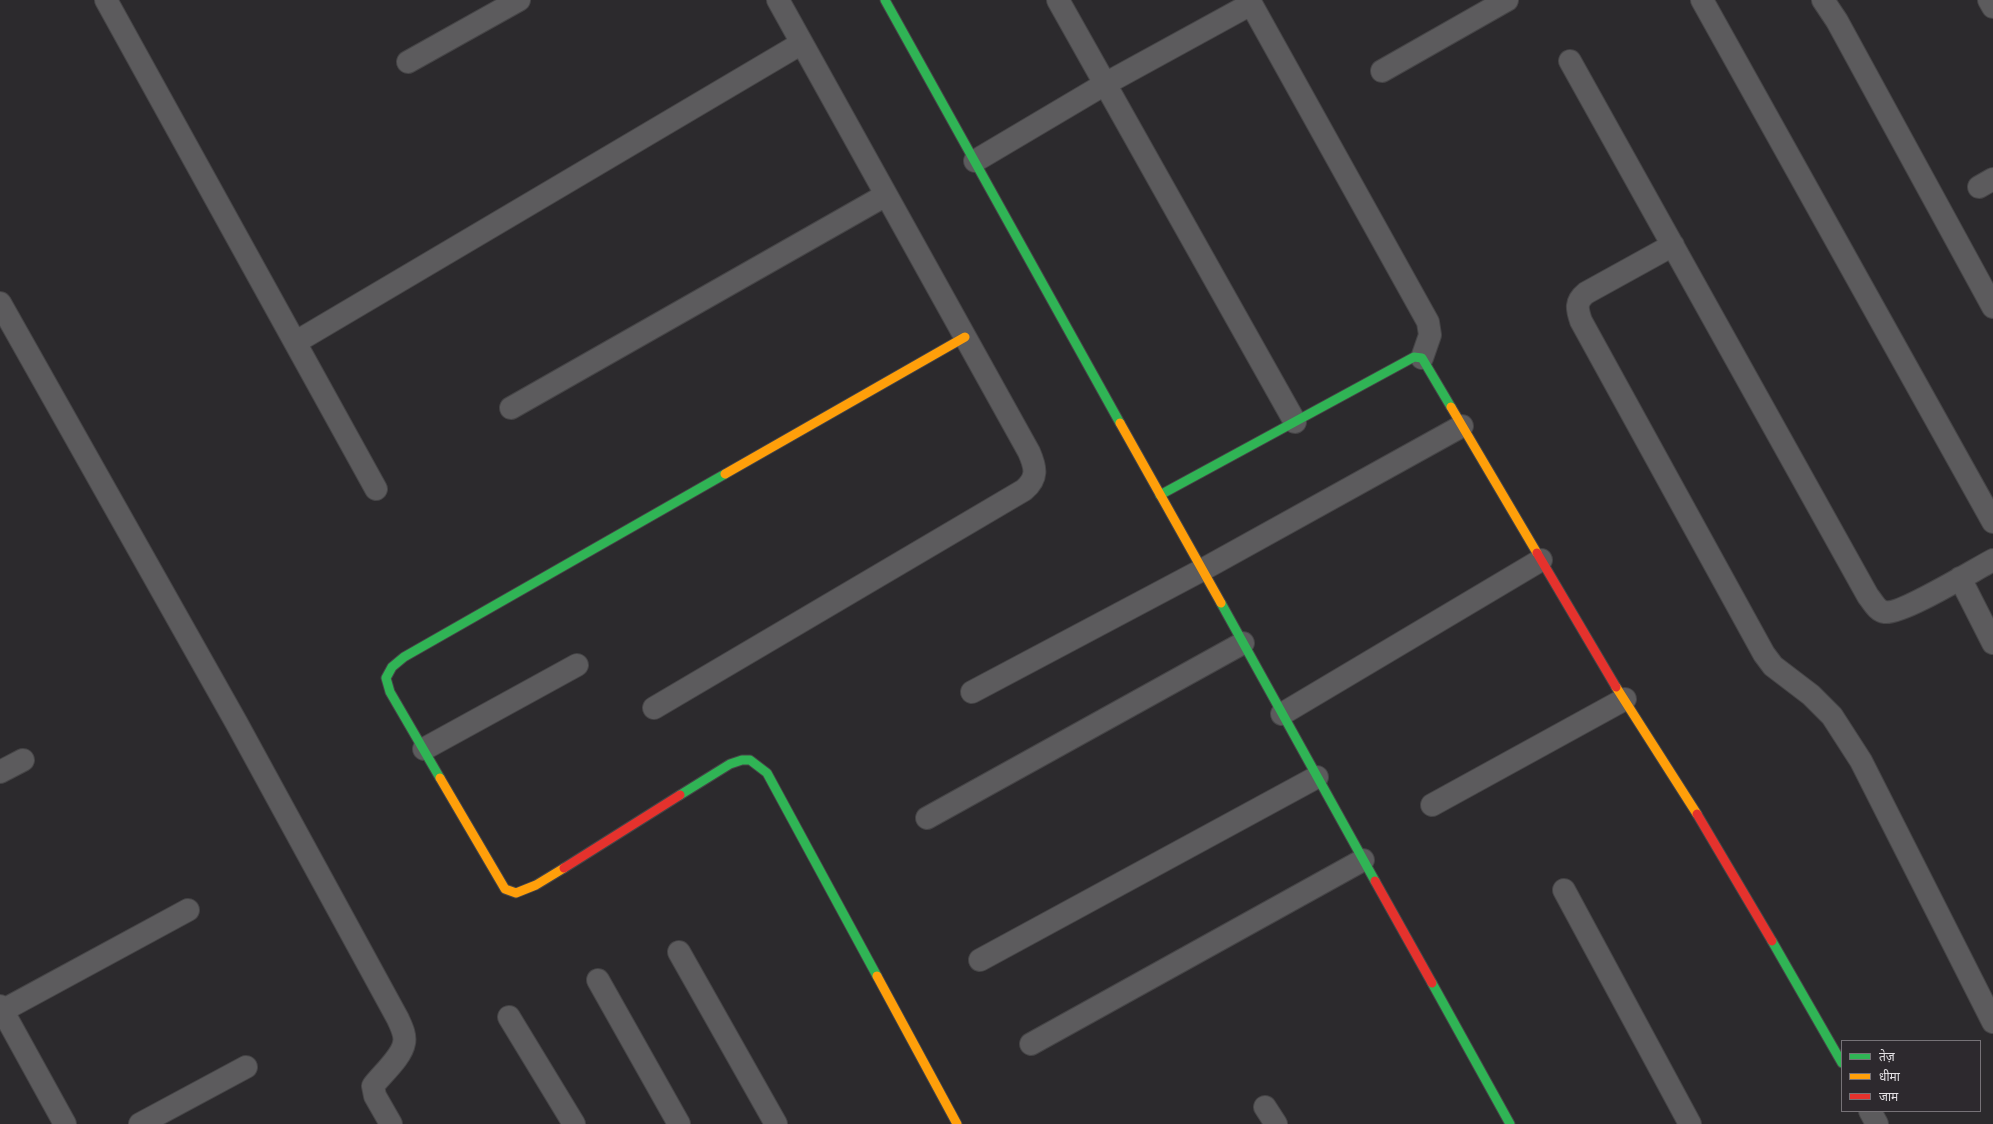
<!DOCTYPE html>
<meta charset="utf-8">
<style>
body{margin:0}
#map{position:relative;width:1993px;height:1124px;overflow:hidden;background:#2c2a2d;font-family:"Titillium Web","Noto Sans Devanagari",sans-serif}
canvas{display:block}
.legend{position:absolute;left:1841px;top:1040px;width:140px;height:72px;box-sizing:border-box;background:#2d292e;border:1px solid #767277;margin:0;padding:5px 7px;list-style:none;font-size:12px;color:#e3e0e4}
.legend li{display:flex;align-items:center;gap:8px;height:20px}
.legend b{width:20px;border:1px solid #767277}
</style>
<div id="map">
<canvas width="1993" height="1124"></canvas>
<ul class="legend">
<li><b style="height:5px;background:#30b455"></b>तेज़</li>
<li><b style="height:5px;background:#ff9f0a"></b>धीमा</li>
<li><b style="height:5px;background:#e5322d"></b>जाम</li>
</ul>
</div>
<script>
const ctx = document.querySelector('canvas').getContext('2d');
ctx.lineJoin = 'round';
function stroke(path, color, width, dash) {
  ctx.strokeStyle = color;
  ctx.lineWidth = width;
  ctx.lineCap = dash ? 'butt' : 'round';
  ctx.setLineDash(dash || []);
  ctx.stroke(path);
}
const street = new Path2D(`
 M106,0L376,489
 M1058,0L1295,422
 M1249,0L1428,322L1430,335L1422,358
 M1702,0L1993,522
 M1823,0L1837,21L1993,307
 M1989,0L1993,7
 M1570,61L1868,596C1873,602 1877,611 1885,612C1901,615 1974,570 1993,560
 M408,62L519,0
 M1382,71L1507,0
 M975,161L1105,84L1251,4
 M1979,187L1993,179
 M1673,245L1586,293C1575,302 1577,309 1581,321L1764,654L1773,666L1811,695L1832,716L1861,761L1993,1022
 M0,303L236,722L398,1019C401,1026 406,1035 404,1043C402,1057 381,1075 373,1086L375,1096L391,1124
 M296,342L802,43
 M511,408L886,195
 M1960,578L1993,643
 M972,692L1202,570L1462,426
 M654,708L1024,490C1038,478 1036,468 1029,452L778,0
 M1282,714L1541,560
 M424,749L577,665
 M0,772L23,760
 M1432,805L1625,699
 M927,818L1243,643
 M1564,890L1690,1124
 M679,952L776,1124
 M980,960L1317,777
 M598,980L679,1124
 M0,1006L65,1124
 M0,1012L188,910
 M509,1017L574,1124
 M1031,1044L1363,860
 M1265,1107L1276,1124
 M1870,1111L1877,1124
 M140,1124L246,1067`);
const fast = new Path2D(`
 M885,0L1120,423
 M1160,495L1414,357L1422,358L1451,407
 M1221,603L1375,881
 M440,778L390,692L386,678L392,667L404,657L725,474
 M680,795L730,764L742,760H750L767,773L877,976
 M1772,941L1842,1063
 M1432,983L1510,1124`);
const slow = new Path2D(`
 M1451,407L1537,553
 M1120,423L1221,603
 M725,474L965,337
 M1616,687L1697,814
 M440,778L505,889L516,893L536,885L564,868
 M877,976L957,1124`);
const jam = new Path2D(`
 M1537,553L1616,687
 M1697,814L1772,941
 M564,868L680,795
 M1375,881L1432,983`);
stroke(street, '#464547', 24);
stroke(fast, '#464547', 11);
stroke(slow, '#464547', 11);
stroke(jam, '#464547', 11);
stroke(street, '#5c5b5d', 22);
stroke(fast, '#30b455', 9);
stroke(slow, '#ff9f0a', 9);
stroke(jam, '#e5322d', 9);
</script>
